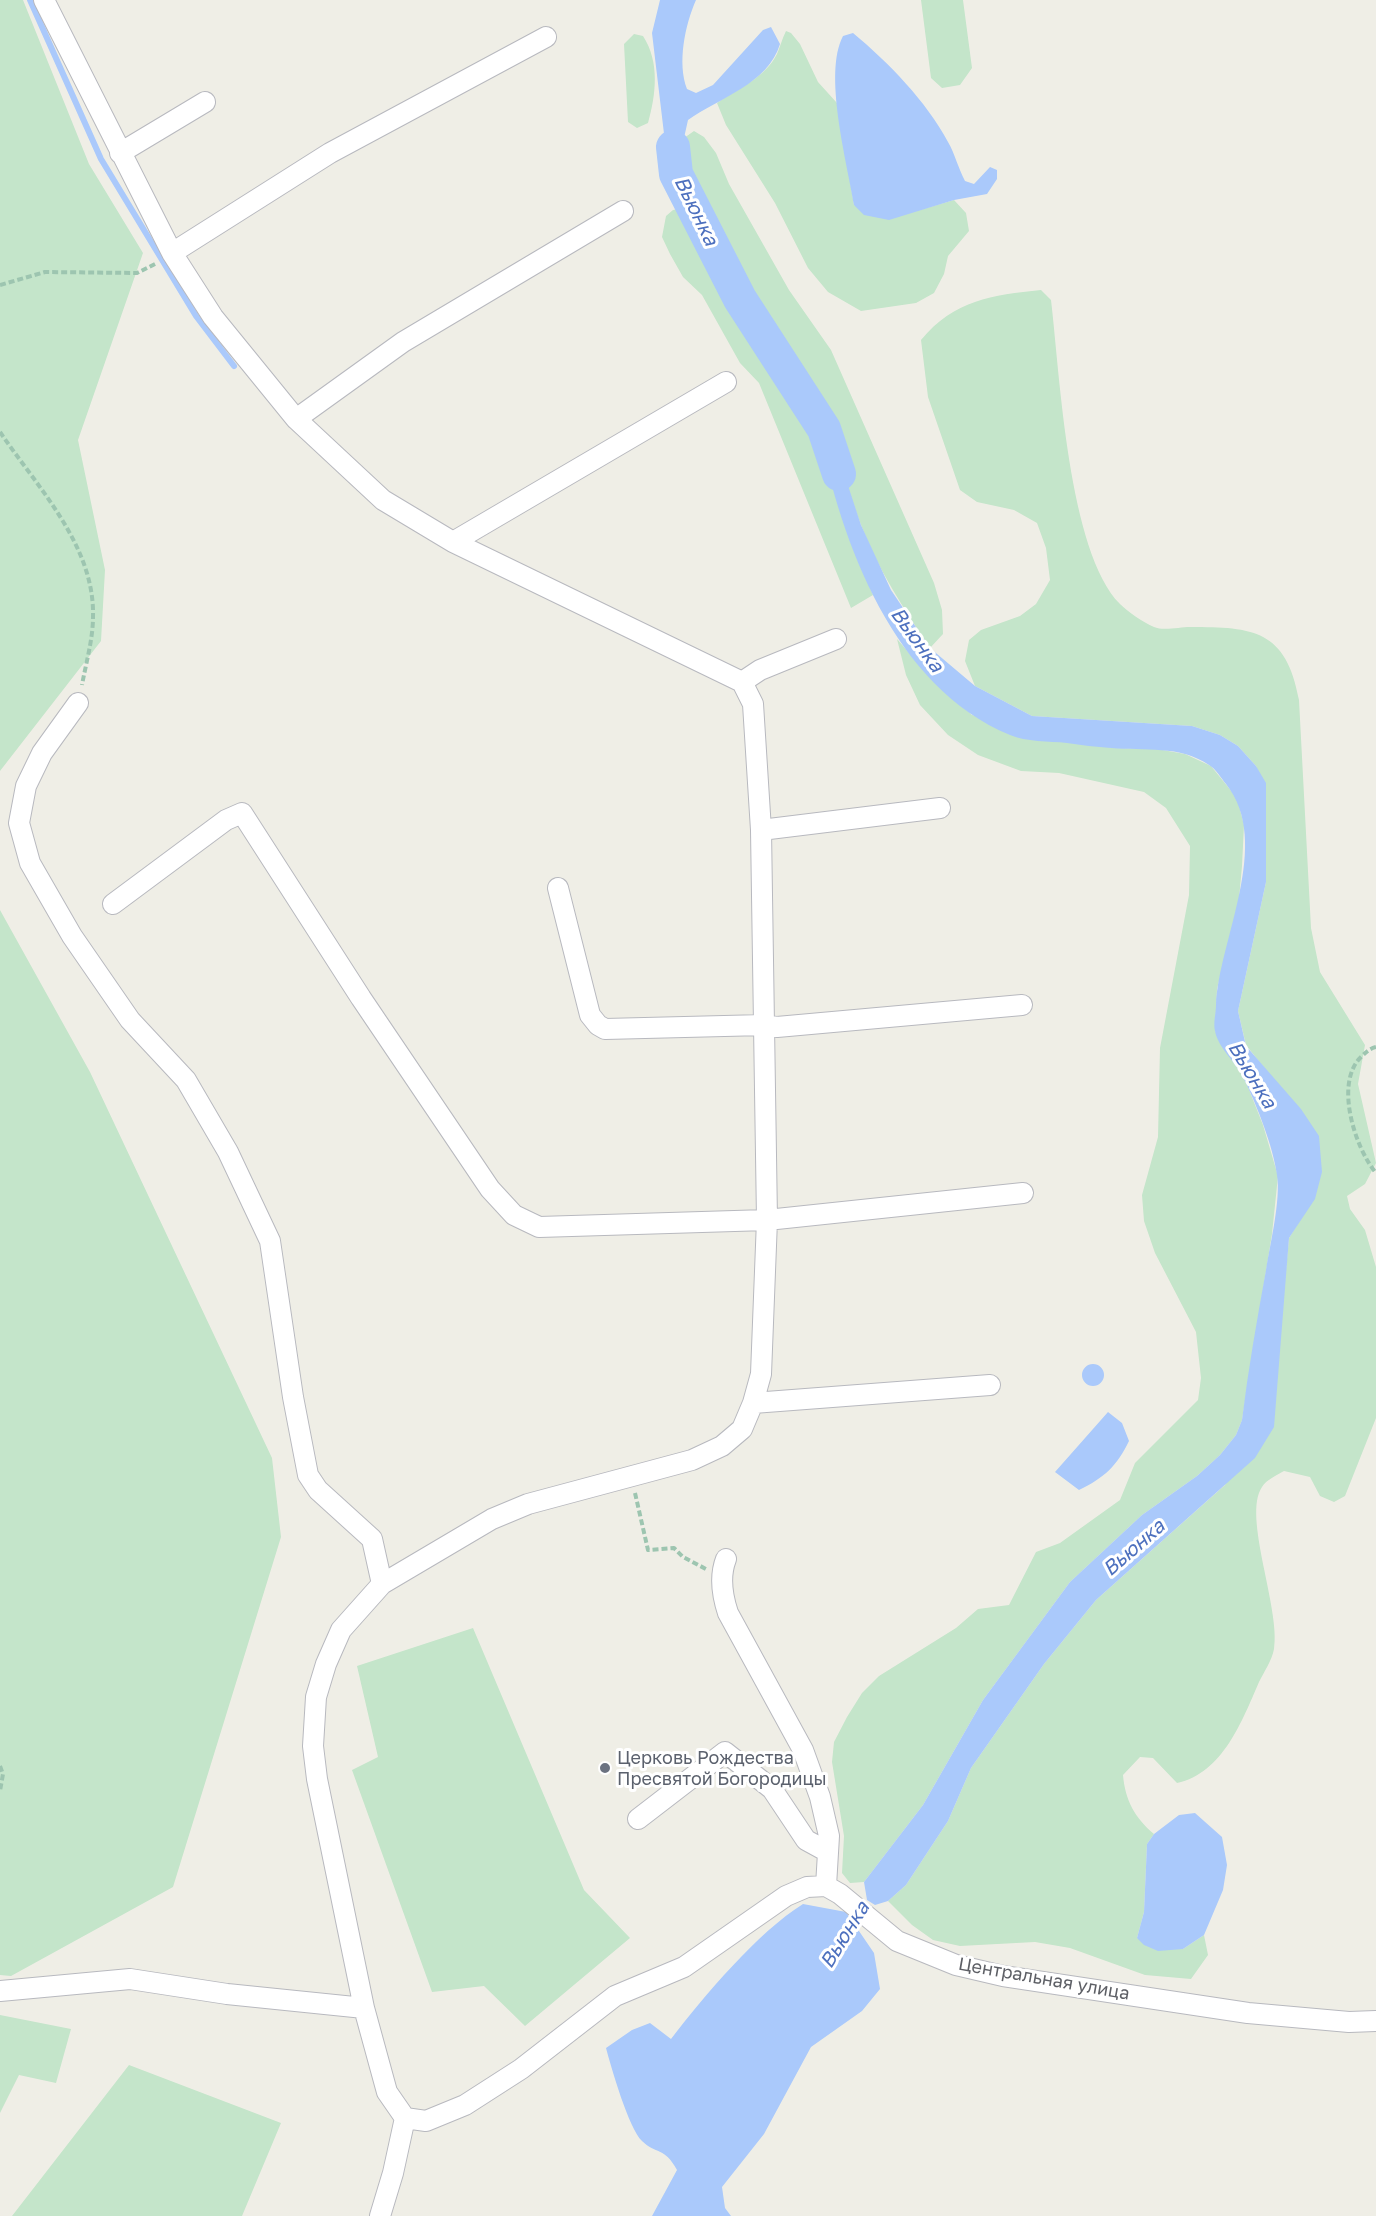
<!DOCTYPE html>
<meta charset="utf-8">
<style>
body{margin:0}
canvas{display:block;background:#efeee6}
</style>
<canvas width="1376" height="2216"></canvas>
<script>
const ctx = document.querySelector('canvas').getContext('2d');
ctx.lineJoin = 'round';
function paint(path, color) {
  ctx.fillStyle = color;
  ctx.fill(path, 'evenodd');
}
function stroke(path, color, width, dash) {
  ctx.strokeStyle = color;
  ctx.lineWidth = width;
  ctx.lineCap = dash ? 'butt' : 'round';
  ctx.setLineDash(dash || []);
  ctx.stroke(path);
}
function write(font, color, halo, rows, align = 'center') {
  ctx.font = font + ' "Golos Text",sans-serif';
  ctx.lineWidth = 6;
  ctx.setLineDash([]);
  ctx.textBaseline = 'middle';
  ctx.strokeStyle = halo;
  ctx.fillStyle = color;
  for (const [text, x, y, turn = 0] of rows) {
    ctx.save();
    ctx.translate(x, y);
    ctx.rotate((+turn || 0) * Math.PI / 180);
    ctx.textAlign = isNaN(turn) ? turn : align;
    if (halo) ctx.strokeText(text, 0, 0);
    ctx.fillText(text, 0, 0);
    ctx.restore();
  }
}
paint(new Path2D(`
 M0,0H23L89,164L143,253L78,440L105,570L101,641L0,771Z
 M921,0H963L972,68L960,85L942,88L931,78Z
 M786,31L791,33L800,44L818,82L837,103L854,205L889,219L954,200L966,213L969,231L948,256L944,274L934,293L916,303L861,311L828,292L808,268L775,203L726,125L717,103C737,89 765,78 777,54C780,47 782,39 786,31Z
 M634,34L643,36C660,62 656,95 648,123L637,128L628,122L624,44Z
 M694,131L704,137L716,153L729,184L789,290L831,350L934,583L942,610L943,634L930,648C903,608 878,569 861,525C845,483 835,441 815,401C773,313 691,240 684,138Z
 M683,208L768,361L819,430L824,456L851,543L873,595L851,608L759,383L740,363L702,295L683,277L670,254L662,237L666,216L673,210Z
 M1041,290L1051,300C1060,375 1068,551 1120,604C1128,612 1143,622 1154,627C1163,631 1180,627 1190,627C1254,627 1286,630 1299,700L1311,928L1320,972L1365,1045L1358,1084L1376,1163L1365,1184L1347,1196L1350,1209L1365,1230L1376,1267V1418L1345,1496L1334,1502L1320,1496L1310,1477L1284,1471C1277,1475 1266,1480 1262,1487C1242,1516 1281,1609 1274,1649C1272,1660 1264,1672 1259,1682C1242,1721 1223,1773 1177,1783L1153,1758L1140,1757L1123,1775C1125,1800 1135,1818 1154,1834L1147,1844L1144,1912L1137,1938L1183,1949L1204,1935L1208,1955L1191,1979L1145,1975L1070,1948L1035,1942L960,1946L933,1940L912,1925L888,1901L906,1885L948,1821L971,1768L1044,1664L1096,1600L1225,1485L1277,1364L1289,1238L1300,1220L1265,1069L1246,1045L1238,1011L1266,882V797L1256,766L1238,746L1220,735L1192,726L1032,716L975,686L965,661L969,640L981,630L1020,616L1036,604L1050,580L1046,548L1037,523L1014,510L977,502L960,490L928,397L921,340C954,300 992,295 1041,290Z
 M897,639L932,679L972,715L1113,748L1157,749L1185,754L1211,766L1237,798L1244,825L1242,866L1239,899L1217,989L1215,1031L1244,1077L1263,1125L1278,1176L1272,1234L1242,1420L1236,1435L1220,1455L1197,1476L1142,1515L1070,1582L983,1700L923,1805L864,1882L850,1883L842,1873L844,1836L832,1762L834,1742L847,1717L862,1693L879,1676L956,1628L978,1609L1009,1605L1036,1552L1060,1543L1120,1500L1135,1463L1198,1400L1201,1378L1196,1332L1155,1253L1144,1221L1142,1195L1158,1137L1160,1048L1189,895L1190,846L1166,808L1144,792L1059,773L1021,771L978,755L948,735L920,705L906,675Z
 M0,910L90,1072L272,1458L281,1537L173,1887L11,1976L0,1975Z
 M473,1628L584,1890L630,1938L525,2026L484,1986L432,1992L352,1770L378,1757L357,1666Z
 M0,2015L71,2029L56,2083L19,2075L0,2113Z
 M129,2065L281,2123L242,2216H12Z`), '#c4e5ca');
paint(new Path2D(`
 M660,0H696C685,25 677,63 687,89L696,93L713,85L763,30L771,27L780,44C768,84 719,98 688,120L684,138L691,186L682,194L670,184L652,33Z
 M853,33C889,63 926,101 948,142C955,154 958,168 965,181L974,184L990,167L997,170V179L987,194L954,200L889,220L864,215L854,205C847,161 823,74 843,36Z
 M824,429L831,434L861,525L891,590L930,648L975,686L1032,716L1192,726L1220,735L1238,746L1256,766L1266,783V882L1238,1011L1246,1046L1301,1109L1319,1136L1322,1172L1315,1199L1289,1238L1274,1427L1255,1458L1096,1600L1044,1664L971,1768L948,1821L906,1885L888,1901L875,1905L867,1900L864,1882L923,1805L983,1700L1070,1582L1142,1515L1197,1476L1220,1455L1236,1435L1242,1420C1248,1370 1257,1320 1266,1270C1270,1244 1281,1200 1277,1175C1273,1146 1257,1106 1244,1079C1237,1063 1218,1048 1215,1031C1213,1023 1216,1013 1216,1005C1219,939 1273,843 1226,784C1221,778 1216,769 1209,765C1180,745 1144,751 1111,748C1096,747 1081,745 1067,743C1049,741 1026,742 1010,735C894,687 841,543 819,430Z
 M1082 1375a11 11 0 1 1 22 0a11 11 0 1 1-22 0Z
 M1108,1412L1122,1423L1129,1441C1117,1466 1104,1478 1079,1490L1055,1472Z
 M1195,1813L1222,1837L1227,1865L1223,1890L1204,1935L1183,1949L1158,1951L1144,1945L1137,1938L1144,1912L1147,1844L1154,1834L1179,1815Z
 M803,1904L846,1912L874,1953L880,1989L862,2011L811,2047L764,2134L722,2187L725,2208L731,2216H652L677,2170C664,2146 656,2155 642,2141C629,2129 611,2067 606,2048L632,2030L650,2023L671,2039C704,1996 758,1932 803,1904Z`), '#aac9fb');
stroke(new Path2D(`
 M30,0L101,159L196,316L234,366`), '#aac9fb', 6);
stroke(new Path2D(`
 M673,147L676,174L740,299L824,429L839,474`), '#aac9fb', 34);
const minor = new Path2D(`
 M44,0L172,253L213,317L296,419L383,500L453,542L742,682L753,704L761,830L767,1220L761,1374L753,1403L742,1429L722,1446L692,1460L528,1504L492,1519L382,1584L341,1630L326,1664L316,1697L313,1746L317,1779L364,2008L387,2092L405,2118
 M120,153L205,102
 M172,253L330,153L546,37
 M296,419L403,342L623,211
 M453,542L726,382
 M742,682L760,670L836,639
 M78,703L42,753L26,786L19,823L30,863L72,936L130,1020L186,1080L228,1152L270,1241L293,1397L308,1475L318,1490L372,1539L382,1584
 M761,830L940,808
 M558,888L590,1015L598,1025L605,1029L764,1025L777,1027L1022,1005
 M113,904L226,820L242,813L361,998L490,1189L514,1215L539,1227L767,1220L1023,1193
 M753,1403L990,1385
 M726,1559C719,1577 722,1595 728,1613L803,1750L820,1797L829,1836L826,1886
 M638,1819L725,1752L772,1789L806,1840L828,1852
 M0,1991L130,1979L227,1994L364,2008
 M405,2118L426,2121L465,2105L521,2069L615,1996L684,1967L786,1896L807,1887L826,1886L840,1894L897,1941L956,1965L1003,1976L1248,2013L1349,2022L1376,2021
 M380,2216L393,2173L405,2118`);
stroke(minor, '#b8b9bf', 22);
stroke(new Path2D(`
 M0,285L45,272L137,273L157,263
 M0,432C38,488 95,546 93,617C93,639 86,663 82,685
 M1376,1047C1369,1049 1366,1052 1361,1057C1334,1083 1355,1148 1376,1173
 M635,1493L648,1550L674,1548L683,1557L706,1569
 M0,1766L3,1774L0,1791`), '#9dc5b0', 4, [6, 3]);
stroke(minor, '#fff', 20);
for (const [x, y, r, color] of [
 [605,1768,6,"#6b7280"]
]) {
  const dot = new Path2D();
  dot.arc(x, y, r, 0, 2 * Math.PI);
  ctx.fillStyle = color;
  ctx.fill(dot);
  stroke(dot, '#fff', 2);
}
write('18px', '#5b616d', '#fff', [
 ["Церковь Рождества",617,1758],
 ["Пресвятой Богородицы",617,1779]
], 'left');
write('18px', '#5d5f65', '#fff', [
 ["Центральная улица",1044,1979,10]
]);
write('italic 20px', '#4d70be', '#fff', [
 ["Вьюнка",696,211,64],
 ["Вьюнка",917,640,54],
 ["Вьюнка",1252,1075,59],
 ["Вьюнка",1134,1548,-41],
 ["Вьюнка",845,1935,-58]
]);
</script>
